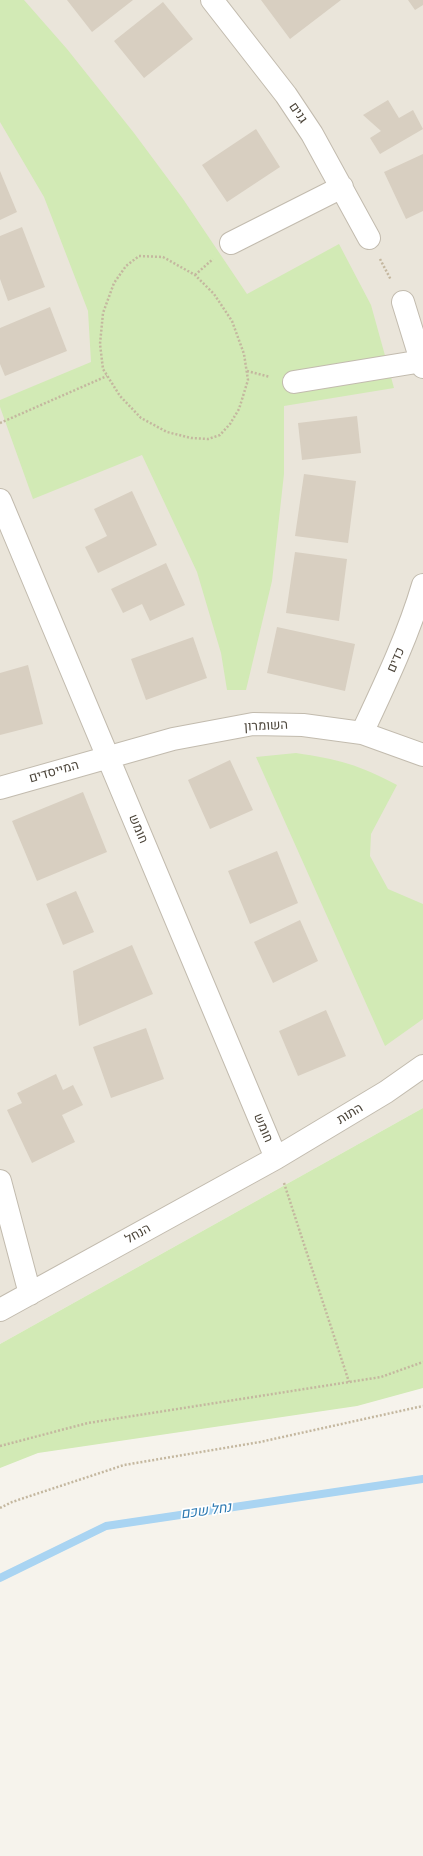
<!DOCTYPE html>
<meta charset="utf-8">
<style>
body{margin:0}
canvas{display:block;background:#f6f3ec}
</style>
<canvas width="423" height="1856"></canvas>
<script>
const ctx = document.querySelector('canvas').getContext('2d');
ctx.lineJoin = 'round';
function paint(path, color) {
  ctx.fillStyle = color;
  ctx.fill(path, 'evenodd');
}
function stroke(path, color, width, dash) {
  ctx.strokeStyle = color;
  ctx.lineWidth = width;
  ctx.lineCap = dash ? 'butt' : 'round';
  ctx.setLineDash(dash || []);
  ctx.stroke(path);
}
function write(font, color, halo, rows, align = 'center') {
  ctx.font = font + ' Manrope,Heebo,sans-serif';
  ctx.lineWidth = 3.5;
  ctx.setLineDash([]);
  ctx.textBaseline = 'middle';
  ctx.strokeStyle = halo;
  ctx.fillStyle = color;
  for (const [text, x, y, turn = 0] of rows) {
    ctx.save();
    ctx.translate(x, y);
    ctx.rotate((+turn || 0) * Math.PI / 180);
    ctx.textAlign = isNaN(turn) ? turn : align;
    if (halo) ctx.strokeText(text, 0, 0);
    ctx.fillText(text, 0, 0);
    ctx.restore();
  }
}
paint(new Path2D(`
 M0,0H423V1108L0,1344Z`), '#eae5da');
paint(new Path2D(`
 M0,0H24L67,49L134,133L183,199L247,294L339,244L371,305L394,388L284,406V474L272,581L246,690H227L221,653L197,572L142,455L33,499L0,407V400L91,362L88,311L44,197L0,122Z
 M296,753C337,759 360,765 397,785L371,834L370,856L388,889L423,904V1019L385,1046L256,757Z
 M423,1108V1388L357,1406L38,1453L0,1468V1344Z`), '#d2eab5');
stroke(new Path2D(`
 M0,1578L106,1526L423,1479`), '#a9d4f2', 8);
paint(new Path2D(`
 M67,0H133L92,32Z
 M261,0H341L290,39Z
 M408,0H423V5L415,10Z
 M163,2L193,39L144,78L114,41Z
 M388,100L399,118L413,110L423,129L380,154L370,138L381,131L363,115Z
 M256,129L280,167L227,202L202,165Z
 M423,154V211L406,219L384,172Z
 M0,171L17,212L0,220Z
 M22,227L45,287L8,301L0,279V236Z
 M50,307L67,351L5,376L0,364V328Z
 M357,416L361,453L302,460L298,423Z
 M304,474L356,481L348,543L295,536Z
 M132,491L157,545L98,573L85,547L107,536L94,509Z
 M295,552L347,559L339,621L286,613Z
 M166,563L185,605L150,621L142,604L123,613L111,589Z
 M277,627L355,644L345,691L267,673Z
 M193,637L207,678L146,700L131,659Z
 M28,665L43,724L0,735V673Z
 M230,760L253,810L210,829L188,780Z
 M83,792L107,852L37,881L12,821Z
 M277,851L298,903L250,924L228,871Z
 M76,891L94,932L63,945L46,904Z
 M300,920L318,961L273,983L254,942Z
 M132,945L153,994L79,1026L73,971Z
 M326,1010L346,1056L298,1076L279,1031Z
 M146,1028L164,1079L111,1098L93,1047Z
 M56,1074L63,1090L73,1085L83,1105L62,1115L75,1142L32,1163L7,1110L22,1103L17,1093Z`), '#d8cfc1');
const minor = new Path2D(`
 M212,0L286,95L312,134L369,238
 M231,243L342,187
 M403,302L423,367
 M294,382L422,361
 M0,500L276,1158
 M362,733C385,684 408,636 423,585
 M0,788L173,739L253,724L303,725L362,733L423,755
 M0,1181L30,1294
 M0,1310L276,1158L386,1092L423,1066`);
stroke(minor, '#c2bbae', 24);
stroke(new Path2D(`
 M139,256L163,257L195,275L214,294L232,321L244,354L248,380L239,409L230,424L220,435L208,439L191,438L167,432L141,418L120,396L103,369L100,344L103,313L114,283L126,266Z
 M380,259L391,280
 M195,275L213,259
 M247,371L270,377
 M0,423L107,376
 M284,1183L349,1382
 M0,1446L88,1423L381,1377L423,1362
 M0,1508L12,1502L124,1465L260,1442L423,1406`), '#c4b79f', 2.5, [2, 2]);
stroke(minor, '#fff', 22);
write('13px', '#4b4439', '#fff', [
 ["גנים",298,113,56],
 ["כדים",396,660,-67],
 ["השומרון",266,726,-3],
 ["המייסדים",54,772,-16],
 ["חומש",138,829,67],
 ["התות",350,1114,-31],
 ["חומש",263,1128,67],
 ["הנחל",138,1234,-29]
]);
write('italic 14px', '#2e7ab2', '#fff', [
 ["נחל שכם",206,1511,-8]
]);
</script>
